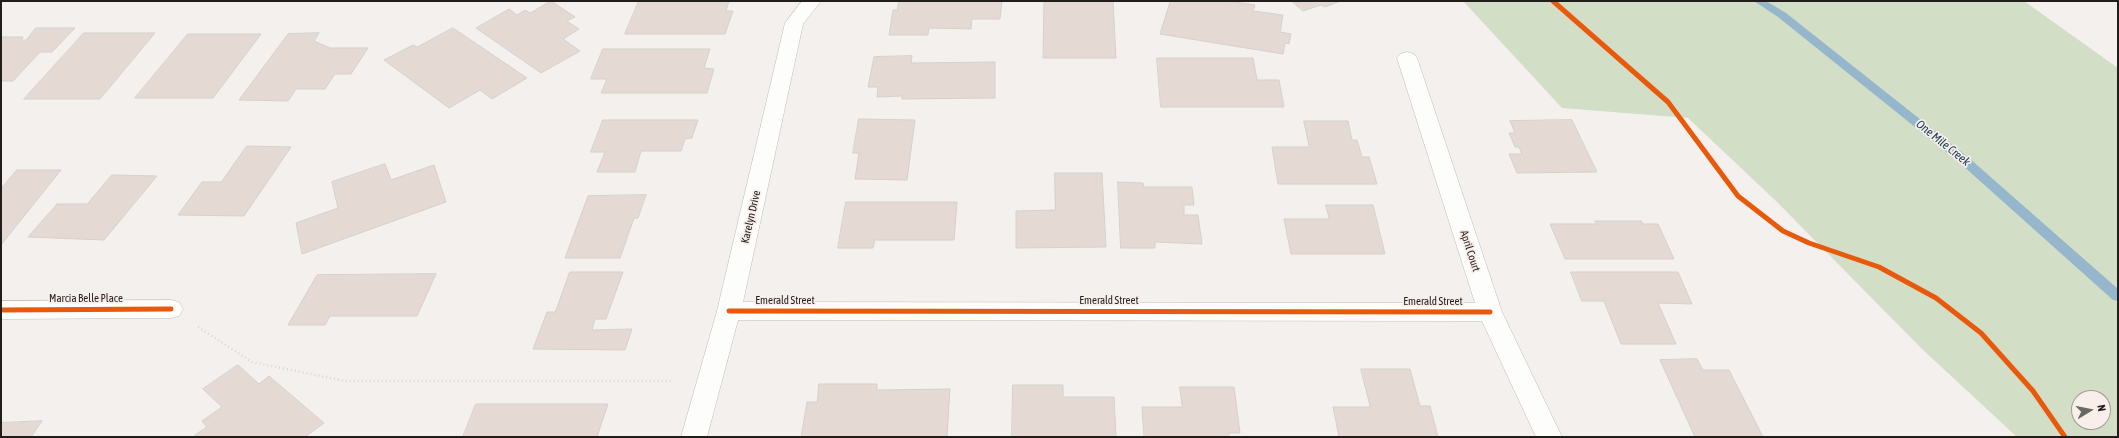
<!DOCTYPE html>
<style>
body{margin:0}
#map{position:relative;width:2119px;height:438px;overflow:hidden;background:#f4f0ee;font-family:"Asap Condensed",sans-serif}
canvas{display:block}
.frame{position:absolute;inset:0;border:2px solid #201d1b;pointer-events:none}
.north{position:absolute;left:2071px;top:390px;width:40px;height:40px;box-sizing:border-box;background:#f8efea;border:1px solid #a29b97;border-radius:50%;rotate:80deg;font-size:11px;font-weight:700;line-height:16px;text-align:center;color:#201d1b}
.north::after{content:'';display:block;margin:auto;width:14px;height:18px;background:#6a6765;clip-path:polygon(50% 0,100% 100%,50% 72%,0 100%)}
</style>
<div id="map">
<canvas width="2119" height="438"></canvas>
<div class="frame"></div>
<div class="north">N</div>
</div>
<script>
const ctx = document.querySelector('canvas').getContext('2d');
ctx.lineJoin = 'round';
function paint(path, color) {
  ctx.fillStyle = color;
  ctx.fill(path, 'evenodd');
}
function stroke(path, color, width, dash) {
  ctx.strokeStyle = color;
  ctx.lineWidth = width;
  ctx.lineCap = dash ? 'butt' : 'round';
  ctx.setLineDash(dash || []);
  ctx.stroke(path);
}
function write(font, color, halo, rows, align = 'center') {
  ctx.font = font + ' "Asap Condensed",sans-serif';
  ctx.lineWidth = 3.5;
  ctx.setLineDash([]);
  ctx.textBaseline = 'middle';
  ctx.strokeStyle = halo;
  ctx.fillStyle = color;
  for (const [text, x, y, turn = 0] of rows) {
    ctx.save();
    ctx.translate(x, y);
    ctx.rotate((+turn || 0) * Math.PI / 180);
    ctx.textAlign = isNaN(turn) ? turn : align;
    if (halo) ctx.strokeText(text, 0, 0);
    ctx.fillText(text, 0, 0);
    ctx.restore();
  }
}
paint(new Path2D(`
 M1463,1H2024L2118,68V437H2017L1922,349L1777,202L1688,118L1562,108ZM2079,398H2103V422H2079Z`), '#d3dec6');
paint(new Path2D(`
 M1754,1H1766L1786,13L1969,158L2118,289V301L2113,300L1961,164L1778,17Z`), '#96b6cb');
const building = new Path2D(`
 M551,1L575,17L567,21L579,29L563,39L580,51L541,73L476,28L509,9L517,15L525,10L530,13Z
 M639,1H729L726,11H733L725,34H625Z
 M899,1H1002L1000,19H972L971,29L929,28L928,35H889L893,10H897Z
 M1061,1H1113L1116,58H1043L1044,2Z
 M1173,1H1228L1255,5L1253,11L1283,15L1280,32L1291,34L1289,44L1285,43L1283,54L1160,34L1170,2Z
 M1292,1H1337L1338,2L1325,7L1321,5L1303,11Z
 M36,28H75L52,52H40L13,81H1V37H23L21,40H26Z
 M453,28L527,78L492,99L480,90L449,108L384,60L413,45L417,47Z
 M84,33H155L100,99H24Z
 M319,33L314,41L330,48H368L351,74H335L325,89H296L288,101L239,100L288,34Z
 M188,34H261L213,98H135Z
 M603,49H710L704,68L714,69L707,93H601L607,79H591Z
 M912,56L911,63L995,62V98L902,99V96L877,97L878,87H868L874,57Z
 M1157,58H1253L1257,80H1279L1284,107H1161Z
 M859,119L915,120L907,180L855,179L859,153H853Z
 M603,120H698L692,138L685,139L681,151H641L635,172H597L605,152H591Z
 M1572,120L1597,172L1517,173L1509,154H1522L1519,147H1515L1509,133H1515L1510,121Z
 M1304,121H1348L1352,140H1357L1362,157H1369L1377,184H1278L1272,147H1309Z
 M247,146L291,147L244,216L178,215L202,182H221Z
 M385,164L391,180L434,165L446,202L302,254L296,223L338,208L332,182Z
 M17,170H61L1,245V189Z
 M1055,173H1102L1106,247L1016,248V211L1055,210Z
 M112,175L157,176L104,240L28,237L57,204H87Z
 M1118,182L1143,183L1144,187H1192L1194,205H1184V215H1198L1202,244L1155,242V248H1121Z
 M646,195L638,218H634L620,258H565L588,196Z
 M846,202H957L954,240H875L873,248H838Z
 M1326,205H1373L1385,254H1291L1284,219H1329Z
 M1595,221H1641L1643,224H1658L1674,259H1565L1550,224H1597Z
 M570,272H623L606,319H595L592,330L632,329L625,350L533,349L547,312H555Z
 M1571,272H1678L1692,304L1658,303L1676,344H1621L1604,301H1582Z
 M436,274L417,316H330L325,325H288L317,275Z
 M1697,359L1703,370H1729L1763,437H1695L1660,360Z
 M238,365L259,384L269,376L324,423L305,437H196L195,435L207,427L202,421L222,407L203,389Z
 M1361,369H1410L1420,406H1430L1438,437H1339L1333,407H1370Z
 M819,384H877V390L950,389L947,437H801L807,402H817Z
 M1013,385H1063V397H1114L1116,437H1012Z
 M1180,387H1234L1240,433H1229V437H1144L1142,407H1182Z
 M476,404H608L597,437H463Z
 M42,421L31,437H1V423Z`);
paint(building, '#e5dad3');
stroke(building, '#d3d0ce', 1);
const minor = new Path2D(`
 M802,1H821L803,24L743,302L1475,303L1397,58L1400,54L1407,52L1414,54L1417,58L1502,312L1562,437H1536L1482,321L738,320L707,437H681L717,311L785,23Z
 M171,300L179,302L183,309L179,316L171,318L1,319V301Z`);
stroke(minor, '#bfbbba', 1);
stroke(new Path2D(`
 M198,327L252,362L345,381H674`), '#d9d7d6', 2.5, [1, 3]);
paint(minor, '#fdfdfc');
stroke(new Path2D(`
 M1553,1L1668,102L1738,196L1783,231L1809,243L1879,267L1936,298L1981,333L2033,391L2065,437
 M1,310L171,309
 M729,311L1490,312`), '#e8590c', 5);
write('11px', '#201d1b', '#f8efea', [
 ["Karelyn Drive",751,217,-77],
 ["April Court",1470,251,72],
 ["Marcia Belle Place",86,299],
 ["Emerald Street",785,301],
 ["Emerald Street",1109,301],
 ["Emerald Street",1433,302]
]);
write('italic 12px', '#133a50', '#f8efea', [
 ["One Mile Creek",1943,143,39]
]);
</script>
